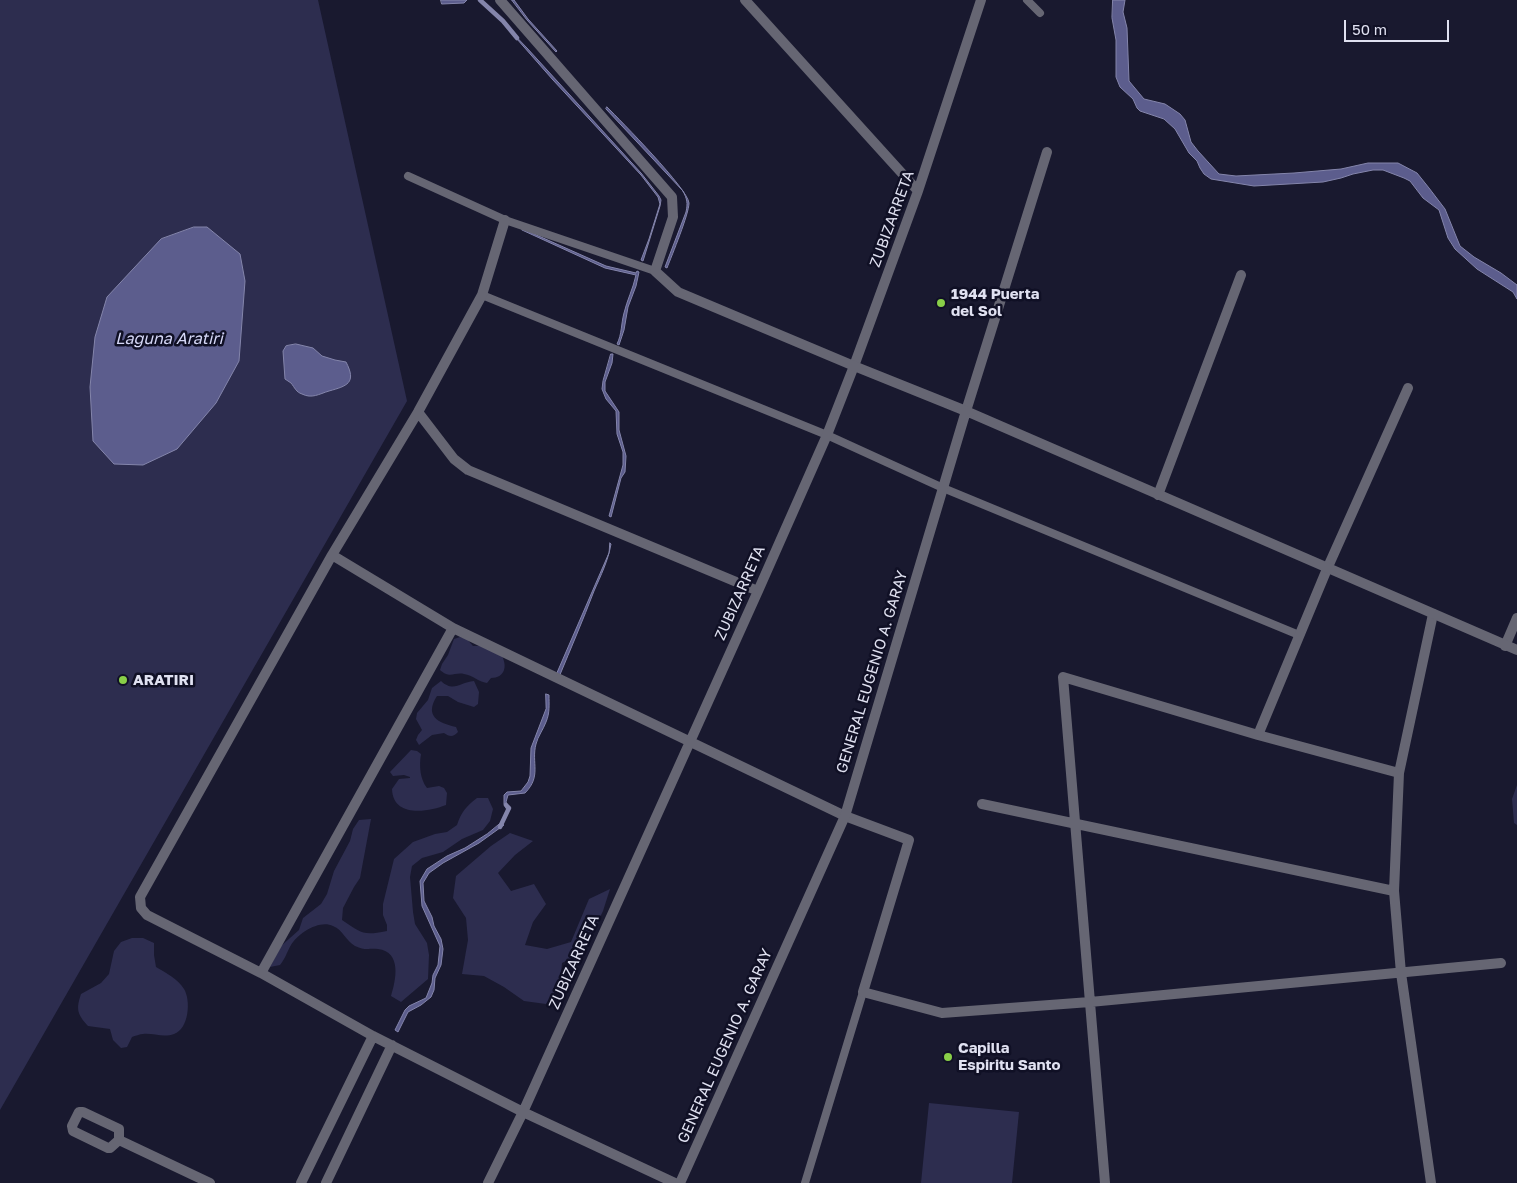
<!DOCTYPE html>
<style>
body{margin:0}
#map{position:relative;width:1517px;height:1183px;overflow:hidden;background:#19192f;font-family:"Golos Text",sans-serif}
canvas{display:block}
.scale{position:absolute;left:1344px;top:20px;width:105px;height:22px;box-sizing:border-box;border:2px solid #e0e1f1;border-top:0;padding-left:6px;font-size:15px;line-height:18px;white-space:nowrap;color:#e0e1f1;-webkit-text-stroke:4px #101025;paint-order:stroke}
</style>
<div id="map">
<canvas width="1517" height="1183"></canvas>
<div class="scale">50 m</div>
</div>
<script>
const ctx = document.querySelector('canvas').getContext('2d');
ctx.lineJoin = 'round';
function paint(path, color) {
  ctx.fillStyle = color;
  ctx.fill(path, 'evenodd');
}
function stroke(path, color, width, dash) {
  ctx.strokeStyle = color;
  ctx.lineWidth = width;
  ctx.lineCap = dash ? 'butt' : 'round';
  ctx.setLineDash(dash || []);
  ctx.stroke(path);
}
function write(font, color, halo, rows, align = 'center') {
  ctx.font = font + ' "Golos Text",sans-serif';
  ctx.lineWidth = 5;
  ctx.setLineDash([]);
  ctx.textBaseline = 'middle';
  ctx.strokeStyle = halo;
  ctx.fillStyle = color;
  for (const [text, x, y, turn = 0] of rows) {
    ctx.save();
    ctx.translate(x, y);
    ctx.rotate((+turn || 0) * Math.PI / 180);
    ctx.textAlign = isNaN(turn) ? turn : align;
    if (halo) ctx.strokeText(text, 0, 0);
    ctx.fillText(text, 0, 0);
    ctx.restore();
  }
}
paint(new Path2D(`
 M0,0H318L407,401L0,1110Z
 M460,637L466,638L473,646H486L501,654C508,666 505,678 491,678L487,683C478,682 473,675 464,674C454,672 450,679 440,670L442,664L448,655L454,639Z
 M441,681C454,693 460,682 474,681L479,692L478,704L474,707L458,702L448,696H437C424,716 438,723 456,727L458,732C453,737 450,737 444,733L432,735L419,745L416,740L418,735L422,730L416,719L417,713L428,700L432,688Z
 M411,750L417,751L421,754C419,766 420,779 427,788L439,786L444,788L447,793L446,805C428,812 393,818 392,789L399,779L410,778V777L404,775L393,776L390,772Z
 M1517,785V825L1514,823L1512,799Z
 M477,798H488L493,809L490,821L483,830L462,839L443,852L422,858L412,866L410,877L413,912L415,924L427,943L429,955L428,979L401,1002L391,996C396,980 402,952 378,949C368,948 366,951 355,946C346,941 343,930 333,926C320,919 298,933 291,945C287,952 285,959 280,965L270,967L281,946L299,930L303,918L321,904L327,894L334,871L350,841L353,829L359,820L371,819L360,878L354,887L343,908L342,920C362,933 362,936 387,931V925L383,915V904L394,859L413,842L435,834L447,832L457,825C461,813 466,806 477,798Z
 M510,833L533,841L515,855L498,873L511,891L534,884L546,904L533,922L525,945L547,949L571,942L589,899L610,889L603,911L583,952L562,963L560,985L546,1004L524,1001L504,987L484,976L462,974L468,940L466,918L453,898L456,876L491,846Z
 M132,938H143L154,943V955L156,967C166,973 178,979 184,989C191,1000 189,1029 174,1034C163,1038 154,1033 143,1034C140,1034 135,1036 132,1037L127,1047L121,1048L113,1040L110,1029L88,1026C77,1014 76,1009 81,994L101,983L109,974L114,951L121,942Z
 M929,1103L1019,1112L1012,1183H921Z`), '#2d2d4f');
const water = new Path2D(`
 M441,0H467L464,3L442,4Z
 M479,0H481L527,48L641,173L659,196L661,200L660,206L643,261L641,260L649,239L660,204L658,197L641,175L553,80L502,22Z
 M512,0H514L528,19L557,51L556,52L527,20Z
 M1113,0H1125L1123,12L1127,28L1129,81L1144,99L1165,104L1180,114L1185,120L1191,142L1198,151L1219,174L1236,176L1294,173L1341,169L1368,163H1398L1417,173L1429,188L1445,209L1460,246L1474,257L1501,273L1517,285V299L1513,292L1477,269L1455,249L1448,238L1439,210L1423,198L1410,181L1404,178L1383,170H1373L1353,174L1341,178L1323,182L1254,186L1211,179L1204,174L1200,168L1197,161L1189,153L1175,129L1164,119L1140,111L1137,108L1133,99L1120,87L1116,77V40L1112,18Z
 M607,107C621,121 688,189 689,203C689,214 672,255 667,268L665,267L686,212C688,203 687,199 683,191L606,109Z
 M194,227H207L240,254L245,281L239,361L216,403L177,449L143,465L114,464L93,441L90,387L95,337L107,297L161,239Z
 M523,229L606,266L636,273L637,271L639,272L636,286L628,307L624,330L619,345L617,344C622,334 621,324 624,313C627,300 633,289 636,275L605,268L522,230Z
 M296,344L313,348L322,356L335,360L346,362C357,383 347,386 329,391C319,394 312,399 302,394C296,392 295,388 291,383C289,382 287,380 285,379L283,351L286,346Z
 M611,354H613L612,363L605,382V391L619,412V430L626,456L625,472L621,478L611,517L609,516L623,465V452L617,434L616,411L606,399L602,389L603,381Z
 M610,543L611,544C608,561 601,575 594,591C583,620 571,648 559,677L556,675L602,569L609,553Z
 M546,694L549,695C549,704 550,713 546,722C543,730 538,736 536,744C531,763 542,776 525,793L508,795L506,802L510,810H507L504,804V795L507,792L521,791L528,782L530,776L531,748L546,709Z
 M501,823L504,825L479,843L443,863L429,873L423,883L424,901L432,917L434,926L441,939L443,949L441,965L435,978L434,990L431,997L421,1005L408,1012L398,1032L395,1030L405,1010L409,1006L426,998L432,983L433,975L438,965L440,946L422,906L420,881L427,869L447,856L465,848L487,834Z`);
paint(water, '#5c5d8d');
stroke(water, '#8485ab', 1);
stroke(new Path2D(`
 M480,0L503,21L517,38
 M500,827L509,808L506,805`), '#8485ab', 4.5);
stroke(new Path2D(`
 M1027,0L1040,13
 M408,176L505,220L655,271
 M482,295L827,435L943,488L1299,635
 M805,1183L863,992`), '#666673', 8);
stroke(new Path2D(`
 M745,0L918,191
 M505,220L482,295L418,412L332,555L140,897L141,908L147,915L261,973L373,1036L523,1112L675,1183
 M966,411L1047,152
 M418,412L454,459L468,470L758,591
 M1158,495L1241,275
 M332,555L453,628L845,816L909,840L863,992L942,1013L1090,1002L1501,963
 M1505,646L1517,618
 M1258,735L1327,569L1408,388
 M982,804L1394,891
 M261,973L453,628
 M79,1112H83L119,1129V1140L110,1148H108L73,1131L72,1126Z
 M119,1140L210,1183
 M301,1183L373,1036
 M326,1183L392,1045
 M488,1183L523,1112L758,591L827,435L854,366L918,191L981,0
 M1105,1183L1063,677L1258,735L1399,773
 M1431,1183L1401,973L1394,891L1399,773L1433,614`), '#666673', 10);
stroke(new Path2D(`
 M500,0L672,197L673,217L655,271L678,292L854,366L966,411L1517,650
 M680,1183L845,816L966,411`), '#666673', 10);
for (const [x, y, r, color] of [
 [941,303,5,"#89cf48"],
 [123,680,5,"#89cf48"],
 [948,1057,5,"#89cf48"]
]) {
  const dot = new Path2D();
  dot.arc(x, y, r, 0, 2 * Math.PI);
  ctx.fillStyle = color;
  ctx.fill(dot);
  stroke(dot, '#101025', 2);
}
write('15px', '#e0e1f1', '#101025', [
 ["ZUBIZARRETA",892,219,-70],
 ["ZUBIZARRETA",740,593,-66],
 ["GENERAL EUGENIO A. GARAY",872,672,-73],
 ["ZUBIZARRETA",574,962,-66],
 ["GENERAL EUGENIO A. GARAY",725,1046,-66]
]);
write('bold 15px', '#e0e1f1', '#101025', [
 ["1944 Puerta",951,294],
 ["del Sol",951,311],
 ["ARATIRI",133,680],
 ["Capilla",958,1048],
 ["Espiritu Santo",958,1065]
], 'left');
write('italic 16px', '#d5d7f6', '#101025', [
 ["Laguna Aratiri",169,339]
]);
</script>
